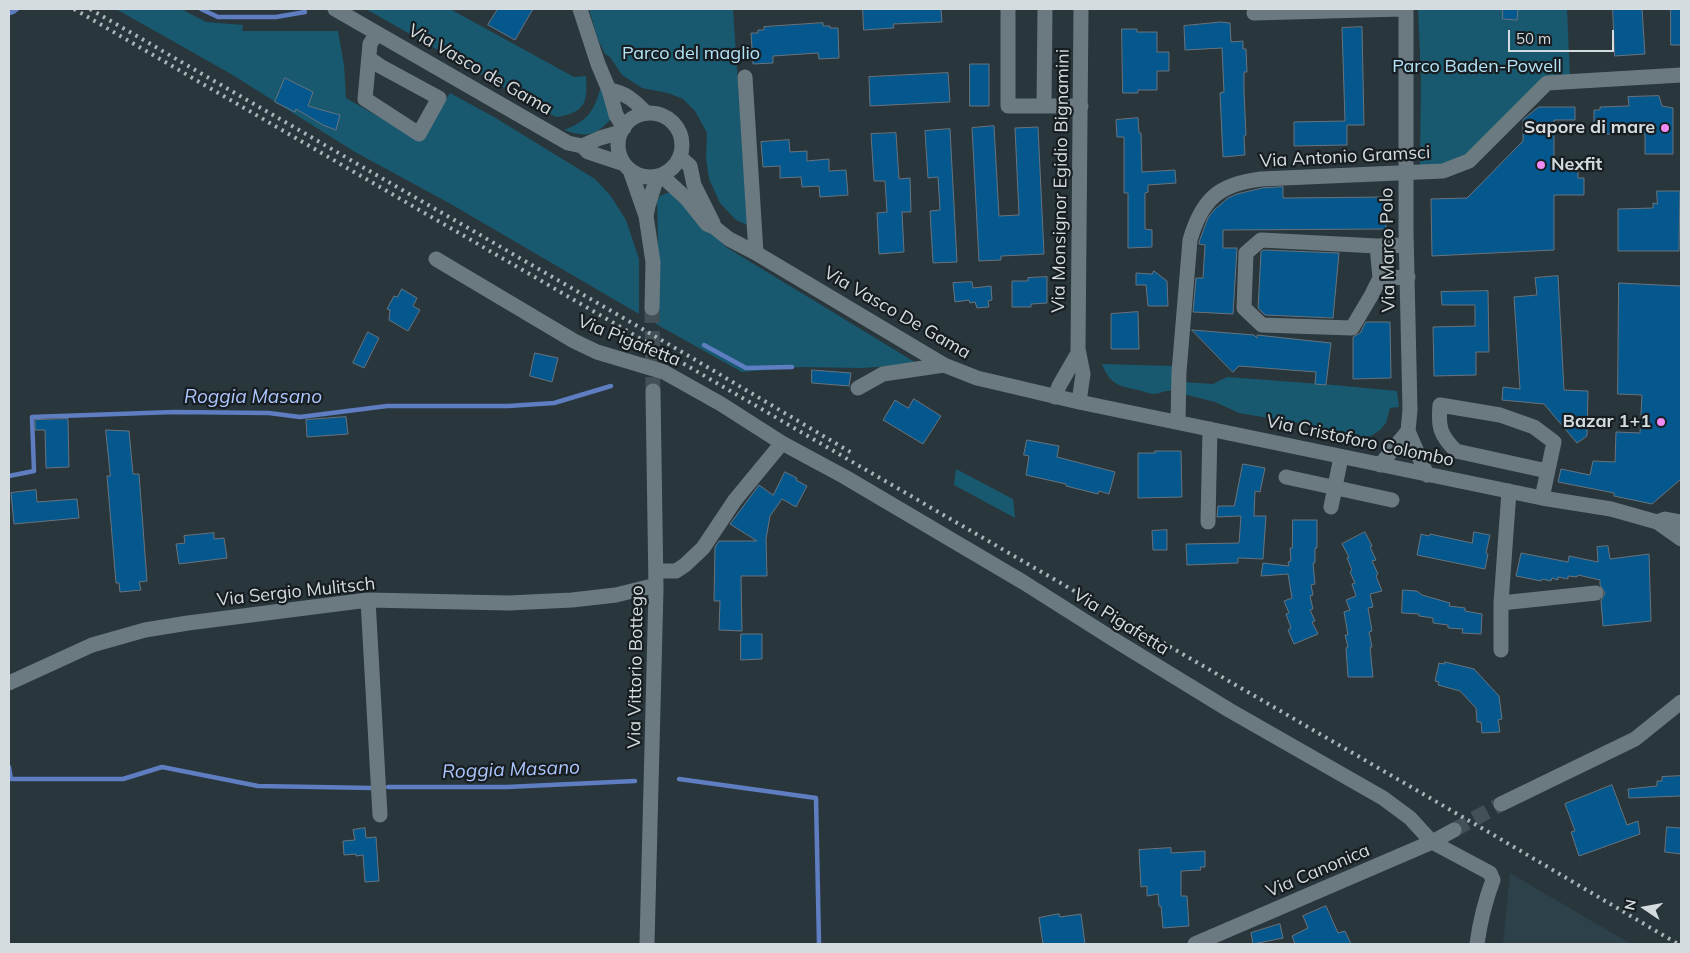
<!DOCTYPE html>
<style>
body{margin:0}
#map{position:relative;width:1690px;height:953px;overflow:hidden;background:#29373c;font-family:Mulish,sans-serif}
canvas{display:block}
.frame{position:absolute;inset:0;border:10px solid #d4dce0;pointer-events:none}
.north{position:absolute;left:1620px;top:883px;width:50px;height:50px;-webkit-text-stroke:4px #171d20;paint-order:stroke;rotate:282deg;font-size:14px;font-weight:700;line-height:20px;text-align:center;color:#d4dce0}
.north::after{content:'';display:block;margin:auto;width:18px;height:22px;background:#d4dce0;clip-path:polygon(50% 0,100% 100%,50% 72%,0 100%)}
.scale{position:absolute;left:1508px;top:30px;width:106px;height:22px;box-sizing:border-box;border:2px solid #d4dce0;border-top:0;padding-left:6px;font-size:15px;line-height:18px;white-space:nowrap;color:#d4dce0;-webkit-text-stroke:4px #171d20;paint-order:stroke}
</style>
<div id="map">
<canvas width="1690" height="953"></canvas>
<div class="frame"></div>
<div class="north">N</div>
<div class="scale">50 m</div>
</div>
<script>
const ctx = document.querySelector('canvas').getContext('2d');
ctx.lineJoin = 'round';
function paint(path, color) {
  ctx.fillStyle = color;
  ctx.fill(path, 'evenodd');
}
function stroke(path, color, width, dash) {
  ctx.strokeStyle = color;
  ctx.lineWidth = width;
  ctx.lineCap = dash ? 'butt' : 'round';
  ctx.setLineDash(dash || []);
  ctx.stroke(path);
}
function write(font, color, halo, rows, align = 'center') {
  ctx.font = font + ' Mulish,sans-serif';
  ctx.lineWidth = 4.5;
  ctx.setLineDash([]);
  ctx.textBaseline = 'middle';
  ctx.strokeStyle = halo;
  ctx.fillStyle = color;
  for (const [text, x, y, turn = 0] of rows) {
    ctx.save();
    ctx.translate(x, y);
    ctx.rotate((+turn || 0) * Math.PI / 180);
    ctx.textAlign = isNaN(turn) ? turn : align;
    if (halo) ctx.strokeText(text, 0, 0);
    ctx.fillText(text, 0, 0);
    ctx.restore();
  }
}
paint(new Path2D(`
 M1510,873L1631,944H1503Z`), '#2c414a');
paint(new Path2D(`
 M116,9H181L206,22L243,25L242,31H338L344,65L346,98L419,140L450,93L494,117L595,179L610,195L626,220L639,259V314L449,203L355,152L231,74Z
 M366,9H450L574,77L586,76C588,104 584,113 556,117Z
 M589,9H733L747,219V225L736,220L720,203L709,179L706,158L707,133L695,111L683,99L668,93L642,88L622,75L610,57L605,54L597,37Z
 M1418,9H1567L1570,78L1562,77L1465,155L1435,168L1420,166L1421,76Z
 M601,87L611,110L610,120C595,137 584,137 564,130C588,121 594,111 601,87Z
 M667,193H673L726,247L918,364L862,368L801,367L742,372L656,324L659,281L657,202L660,196Z
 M1102,364L1174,366L1173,391C1163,390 1161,394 1154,394C1149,394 1143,391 1138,390C1118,386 1110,384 1102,364Z
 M1227,377L1334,385L1397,391L1399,407L1390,408L1386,423L1380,430L1371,436L1360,437L1298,423L1239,413L1215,402L1183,394V382L1213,384Z
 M956,469L1013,499L1015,518L954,485Z`), '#18596f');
stroke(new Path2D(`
 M201,9L218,17H276L305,12
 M9,13L13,12L17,9
 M704,345L746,368L792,367
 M9,476L34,471L32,417L174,412L269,413L300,417L387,406H508L554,403L611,386
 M9,767L11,779H123L162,767L258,786L373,788
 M679,779L816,798L819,944
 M388,787H507L635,781`), '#5f7dc1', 4.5);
const building = new Path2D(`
 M498,9H533L515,40L488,25Z
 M863,9H941L942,22L893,24L894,28L864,30Z
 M1503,9H1518L1517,20L1503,19Z
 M1613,9H1642L1645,54L1615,56Z
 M1671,9H1681V45H1671Z
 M1221,22L1230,23L1231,42L1243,41V49H1246L1247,72H1244V92L1246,135L1244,136L1245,155L1223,157L1220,93L1224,92L1222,48L1185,50L1184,26Z
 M823,23V26H830V28H838L839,58L819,59L818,53L773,56V63L753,64L751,33H758V30H764V27Z
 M1362,27L1364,125H1347V145L1294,146V122L1345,121L1342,28Z
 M1122,29H1137V32H1157V52H1169V71H1157V90H1138V93H1123Z
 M970,64H989V106H970Z
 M948,73L950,102L870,106L869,77Z
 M285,78L313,92L308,106L340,115L336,130L323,125L296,109L295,112L275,102Z
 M1659,96L1662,106L1673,108V154H1645V134H1594V110H1600V107L1629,106L1628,97Z
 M1539,107H1575V120H1554V168H1578V178H1584V195H1554V250L1432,256L1431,199L1467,198L1523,141V120Z
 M1138,118L1139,133H1141L1142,172L1175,170L1176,183L1148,185V192L1145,193V229L1152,230V247L1128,248V193H1124V137H1117L1116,120Z
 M994,126L999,216L1019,215L1015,128L1038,127L1044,254L1001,256V260L979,261L972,128Z
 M950,129L957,262L933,263L930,211L940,210L938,177L928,178L925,131Z
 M896,133L899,179L910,178L911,212H902L904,252L879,254L877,213L887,212L885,181H874L871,134Z
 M789,140L790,152L807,151V161L829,159V171L846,170L848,195L820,197L819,186L802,187L801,177L780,178V166L763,167L761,142Z
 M1283,187V198L1386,197V229L1223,230V248H1237L1233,314L1193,312L1196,278H1203L1205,245L1199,244V242L1208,218L1214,210L1228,198L1237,194L1262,188Z
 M1657,191H1680L1679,251H1618V209L1653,208V203L1657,204Z
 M1264,250L1339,253L1333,318L1265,315L1258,308L1261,252Z
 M1154,271L1167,281L1168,306H1148L1146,285H1136V273L1152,274Z
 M1558,276L1564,390L1588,391L1587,436L1577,443L1544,404L1502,400L1503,387L1520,389L1514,297L1537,295L1535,278Z
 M1047,277V303L1031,304V307H1012V281H1028V278Z
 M972,282L973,288L991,286L992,300L988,301L989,307L977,308L975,302L970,303L969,300L955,302L953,283Z
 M1619,283L1681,286V479L1652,504L1614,496V493L1558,482L1561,469L1590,475L1593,461L1615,462L1616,432L1640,433L1642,395L1618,394Z
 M402,289L417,298L413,306L420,310L408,331L389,320L390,310L387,309L394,296L397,297Z
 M1488,291L1489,352H1476V375L1434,376L1433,327L1475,326V305H1442L1441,292Z
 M1138,312L1139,349H1111V314Z
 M1366,322H1390L1391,378L1353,379V337L1360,333Z
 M1192,330L1254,335L1257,338V335L1331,343L1326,385L1315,384L1316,372L1239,366L1233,372Z
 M368,332L379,338L364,368L353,363Z
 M535,353L558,358L552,382L530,376Z
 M812,370L851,373L849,386L812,383Z
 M914,399L941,416L923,444L883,420L895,400L908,408Z
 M346,417L348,434L307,437L306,420Z
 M68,419L69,467L46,468L45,430H35V420Z
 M106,430L129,431L133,474H139L147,581L139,582L141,590L120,592L119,583H116L107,476H110Z
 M1027,440L1059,446L1057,457L1115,472L1109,494L1099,491L1098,494L1066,486V484L1026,475L1029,456L1024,455Z
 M1155,451H1181L1182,497L1138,498V453H1155Z
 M1243,464L1265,468L1260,492L1255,491L1254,516H1266L1263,559L1238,558V563L1187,565L1186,544L1239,543L1241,516L1217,517L1218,506H1234Z
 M785,472L797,478L796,480L807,486L796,507L782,499L770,516L766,539L767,576H741L742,631L719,630L720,601H714L715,547L719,541H757L730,524L759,485L773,495Z
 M36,490L37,502L77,499L79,518L14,524L11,493Z
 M1293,520H1317V548H1315V563H1313L1315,584L1311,585L1313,595L1310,596L1313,609L1310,610L1315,621L1312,622L1318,634L1294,644L1288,630L1291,628L1286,614L1289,613L1284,601L1292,598L1288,574L1261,576L1263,563L1289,566L1288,562L1291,561L1290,548H1292Z
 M1167,530V550H1153L1152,531Z
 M1365,532L1372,546L1370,547L1376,560L1372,561L1378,574L1376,576L1382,591L1370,594L1373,607L1368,608L1372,631L1369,632L1372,647H1370L1373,677H1348L1346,648L1348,647L1345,635H1348L1344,612L1350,610L1346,600L1356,596L1352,584L1355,583L1350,572L1352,570L1347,558L1349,557L1342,544Z
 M1474,532L1490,535L1486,553L1488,554L1485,569L1417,555L1421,534L1429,536L1430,534L1472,543Z
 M214,533V539L224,538L227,558L179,564L176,544L185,543L184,536Z
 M1608,546L1610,559L1649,554L1651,621L1603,626L1601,601L1605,593L1600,585V580L1578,575L1577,577L1568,576V579L1558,577V580L1552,578L1551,581L1542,579L1541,581L1516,576L1521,553L1568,562L1569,556L1598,562L1597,547Z
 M1403,590L1417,591L1422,595L1450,603L1449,606L1465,608V611L1482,614L1481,634L1462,633L1463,629L1448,628V625L1433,623V618L1419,616V614L1402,613Z
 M741,634H762V659L741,660Z
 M1445,662L1474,669L1499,696L1502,719L1498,720L1500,732L1482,733L1481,722H1477L1476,708L1460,691L1438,685L1439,682L1435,681L1439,663L1444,664Z
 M1681,776V796L1629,798L1628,789L1657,786V781H1662V777Z
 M1612,785L1627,825L1638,821L1640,834L1579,856L1571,832L1575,831L1565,804Z
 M1667,827L1681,828V854L1665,852Z
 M365,828L366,838L376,837L379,881L365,882L363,855L356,856V854L344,855L343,841L355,840L353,830Z
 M1171,848V853L1205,851V867H1200L1201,870L1181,871V896H1187L1189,926L1163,928L1161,906H1159L1158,894L1147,896V886L1141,887L1139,850Z
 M1326,906L1338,933L1345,931L1351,944H1295L1292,936L1308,928L1303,916Z
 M1059,914L1060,917L1081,914L1085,944H1043L1039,918Z
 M1280,924L1283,938L1253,944L1251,933Z`);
paint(building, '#05588d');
stroke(building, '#68737d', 1);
stroke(new Path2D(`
 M652,308L653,391
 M1454,830L1501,804`), '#435055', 15, [15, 8]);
stroke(new Path2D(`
 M335,9L568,143L582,146L600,138L621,132
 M580,9L598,64L609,90L616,115L624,128
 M1008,9V106H1081
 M1406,9V231L1410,410L1408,431L1427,475
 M1254,13L1402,9
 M369,58L380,66L439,98L419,134L365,99L370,44L377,33
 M745,77L756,253
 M609,90C626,93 635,101 646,113
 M1044,106L1045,9
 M618 145a32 32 0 1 1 64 0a32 32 0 1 1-64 0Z
 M582,146L588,152L624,164
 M680,157L690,166L694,185L713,223
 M630,170L646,216L653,262L652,308
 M662,176L687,199L707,224L714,227L729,239L756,253L944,365L977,378L1079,402L1542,498L1611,509L1657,522L1681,539
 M646,216L648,206L657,177
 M1406,245L1377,246L1261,240L1246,253L1244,308L1262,325L1352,328L1371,296L1380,278L1408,277
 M1377,246L1380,278
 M436,259L574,341L597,352L664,372L721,404L782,443L735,500L703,548L685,565L676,571H656
 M858,388L883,374L944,365
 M1055,397L1059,386L1078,353
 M1079,402L1083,374L1078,349L1081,9
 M1178,422L1179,372L1190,240C1202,199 1219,184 1261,179L1443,171L1469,161L1547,83L1681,75
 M782,443L845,477L1023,582L1113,639L1229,710L1383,798L1410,818L1432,842L1490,873L1493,880C1485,901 1480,922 1477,944
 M1380,465L1408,431
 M1286,477L1392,500
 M1542,498L1554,442L1534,427L1500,415L1440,405C1438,427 1440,435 1456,451L1547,471
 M1331,507L1341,457
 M1208,522L1210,429
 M1657,522L1665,519L1681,522
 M368,600L380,815
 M1501,603L1596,593
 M1501,650V603L1509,491
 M9,683L92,645L145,630L188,623L368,600L509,603L572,600L616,595L656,585
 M1501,804L1635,739L1681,702
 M647,944L656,589L653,391
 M1195,944L1432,842L1454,830`), '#6b7a81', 15);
stroke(new Path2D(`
 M74,9L1497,837L1678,944
 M90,9L682,352L852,453`), '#aab3b8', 4, [2.5, 5]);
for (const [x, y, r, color] of [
 [1665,128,5,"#f08bf5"],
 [1541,165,5,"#f08bf5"],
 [1661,422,5,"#f08bf5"]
]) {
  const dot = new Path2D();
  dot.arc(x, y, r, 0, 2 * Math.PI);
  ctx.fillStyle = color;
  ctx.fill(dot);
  stroke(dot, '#171d20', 2);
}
write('18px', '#b3e3f7', '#171d20', [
 ["Parco del maglio",691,54],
 ["Parco Baden-Powell",1477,67]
]);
write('18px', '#d4dce0', '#171d20', [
 ["Via Vasco de Gama",480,70,30],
 ["Via Antonio Gramsci",1345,157,-3],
 ["Via Monsignor Egidio Bignamini",1061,181,-89],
 ["Via Marco Polo",1388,250,-91],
 ["Via Vasco De Gama",897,313,30],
 ["Via Pigafetta",629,341,22],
 ["Via Cristoforo Colombo",1360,441,12],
 ["Via Sergio Mulitsch",296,592,-6],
 ["Via Pigafetta",1121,622,32],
 ["Via Vittorio Bottego",636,667,-89],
 ["Via Canonica",1318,871,-23]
]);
write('bold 18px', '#d4dce0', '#171d20', [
 ["Sapore di mare",1655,128],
 ["Nexfit",1551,165,"left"],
 ["Bazar 1+1",1651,422]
], 'right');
write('italic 19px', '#acc6fe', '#171d20', [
 ["Roggia Masano",253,397],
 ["Roggia Masano",511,770,-2]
]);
</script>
